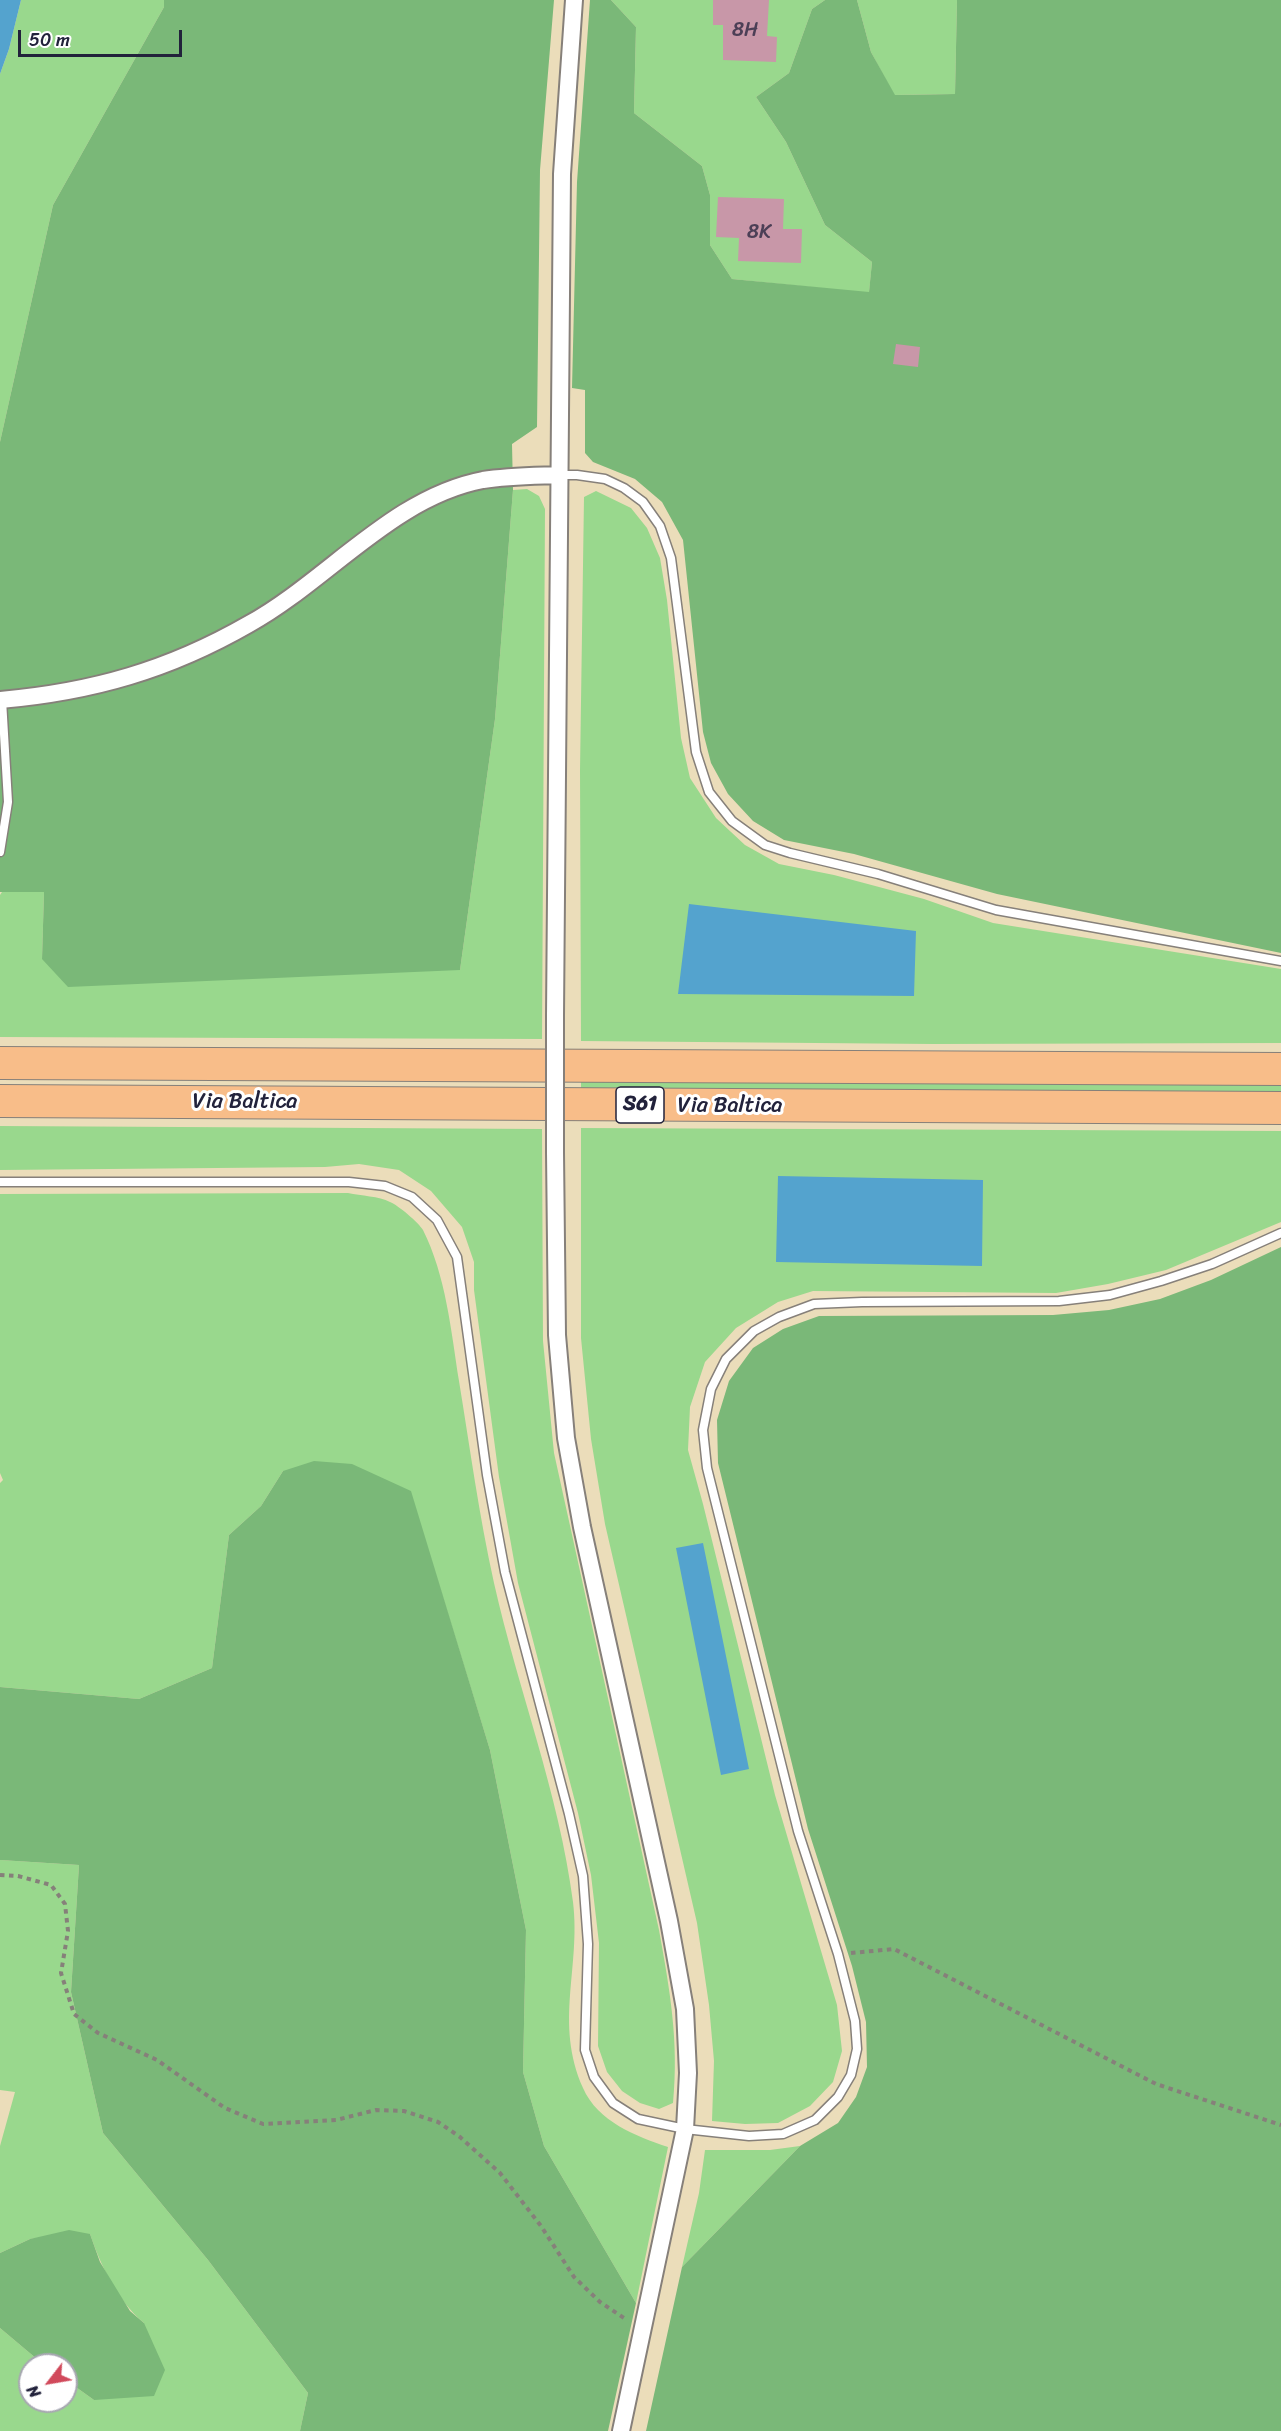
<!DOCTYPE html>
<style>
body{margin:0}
#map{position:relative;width:1281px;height:2431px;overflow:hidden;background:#ebddba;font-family:Sriracha,sans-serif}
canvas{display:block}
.north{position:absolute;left:18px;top:2353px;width:60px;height:60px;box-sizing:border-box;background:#fff;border:2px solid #a7a7b1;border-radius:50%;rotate:239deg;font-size:16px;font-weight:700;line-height:24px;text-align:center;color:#22223b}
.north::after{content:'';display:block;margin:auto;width:21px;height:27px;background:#d1495b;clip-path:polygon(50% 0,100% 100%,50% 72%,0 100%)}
.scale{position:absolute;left:18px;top:30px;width:164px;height:27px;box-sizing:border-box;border:3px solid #22223b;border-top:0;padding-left:8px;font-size:18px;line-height:21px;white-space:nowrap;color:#22223b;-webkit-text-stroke:4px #fff;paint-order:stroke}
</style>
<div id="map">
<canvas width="1281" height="2431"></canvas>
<div class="north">N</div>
<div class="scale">50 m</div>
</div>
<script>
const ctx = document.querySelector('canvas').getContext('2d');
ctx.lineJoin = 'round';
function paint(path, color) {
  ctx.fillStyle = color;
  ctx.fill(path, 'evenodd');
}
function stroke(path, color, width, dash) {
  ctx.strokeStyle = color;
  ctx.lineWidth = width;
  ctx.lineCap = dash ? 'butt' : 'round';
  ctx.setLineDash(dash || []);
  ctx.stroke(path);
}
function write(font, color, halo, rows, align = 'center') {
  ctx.font = font + ' Sriracha,sans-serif';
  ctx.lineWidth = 6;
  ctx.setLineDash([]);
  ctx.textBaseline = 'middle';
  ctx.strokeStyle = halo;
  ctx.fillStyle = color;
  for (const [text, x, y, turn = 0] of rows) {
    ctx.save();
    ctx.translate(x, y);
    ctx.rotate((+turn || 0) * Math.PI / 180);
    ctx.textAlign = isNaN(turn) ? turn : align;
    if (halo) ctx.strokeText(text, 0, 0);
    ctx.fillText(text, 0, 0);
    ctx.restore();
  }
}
paint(new Path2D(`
 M21,0H164V7L53,205L0,442V74L9,49Z
 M611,0H825L812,9L789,73L756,97L786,142L825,225L872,262L869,293L732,279L710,245V195L702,166L634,113L636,27Z
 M857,0H957L955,94L894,95L871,52Z
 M527,489L539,496L545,509L542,1039L0,1037V895L2,892H44L42,959L460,970L495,719L513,490Z
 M596,491L631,508L647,528L660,558L667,600L681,738L690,778L716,818L745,845L779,864L834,875L924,899L993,923L1281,969V1043L933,1044L581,1041L580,770L584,497Z
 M581,1079L1281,1082V1094L581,1090Z
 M0,1126L542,1129L543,1341L554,1453L659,1930C670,1991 679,2041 673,2103L659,2109L640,2103L622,2091L607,2072L598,2046L599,1943L591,1875L578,1813L518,1583L499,1477L474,1290V1262L462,1227L431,1191L399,1170L359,1164L325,1167L0,1170Z
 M581,1128L1281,1131V1222L1166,1270L1108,1284L1056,1293L813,1291L778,1302L736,1328L705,1362L690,1407L688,1450L703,1504L775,1795L837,2005L842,2051L833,2082L810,2106L778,2123L745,2124L712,2121L714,2061L709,2005L697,1923L605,1524L591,1439L581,1338Z
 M348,1193C361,1196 379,1196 390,1202C398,1205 419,1223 423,1230C446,1276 451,1330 459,1381C470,1448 479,1516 494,1583C518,1690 559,1793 573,1902C581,1968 554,2022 583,2088C598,2122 636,2136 668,2147L636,2303L544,2146L523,2072L526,1930L490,1750L410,1491L283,1471L261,1506L229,1535L212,1668L139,1699L0,1687V1483L3,1480L0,1473V1194Z
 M0,1860L79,1865L71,1992L103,2133L208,2260L308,2393L300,2431H0V2328L44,2365H30V2401H66V2380L94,2400L144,2323C117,2300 101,2266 90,2234L30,2239L0,2253V2146L15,2092L0,2090Z
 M800,2146L682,2267L699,2193L705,2150H770Z`), '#99d88d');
paint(new Path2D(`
 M164,0H554L540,170L537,427L512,444L513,490L495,719L460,970L68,987L42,959L44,892H0V442L53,205L164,7Z
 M590,0H611L636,27L634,113L702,166L710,195V245L732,279L869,292L872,262L825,225L786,142L756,97L789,73L812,9L825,0H857L871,52L895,95L955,94L957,0H1281V953L997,894L854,854L784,840L753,821L728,794L711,763L703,732L683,540L662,502L635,479L593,462L585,453V390L572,388L577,182Z
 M1281,1247V2431H646L682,2267L800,2146L838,2123L856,2097L867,2067L866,2022L852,1966L808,1829L718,1463L717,1420L729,1381L753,1348L783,1329L819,1316L1053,1315L1109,1310L1160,1299L1211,1280Z
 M314,1461L352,1464L411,1491L490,1750L526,1930L523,2072L544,2146L636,2303L608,2431H300L308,2393L208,2260L103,2133L71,1992L79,1865L0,1860V1687L139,1699L212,1668L229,1535L261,1506L283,1471Z
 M69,2230L90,2234L100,2262L130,2311L144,2323L165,2370L154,2396L94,2400L66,2380V2365H44L0,2328V2253L30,2239Z`), '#7ab878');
paint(new Path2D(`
 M0,0H21L9,49L0,74Z
 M689,904L916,931L914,996L678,994Z
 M778,1176L983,1180L982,1266L776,1262Z
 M703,1543L749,1769L721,1775L676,1548Z`), '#54a3ce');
paint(new Path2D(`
 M713,0H769L767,36L777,37L776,62L723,60V25H713Z
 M718,197L784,199L783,229H802L801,263L738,261L739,238L716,237Z
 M896,344L920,347L918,367L893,364Z`), '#c897a8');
const lane = new Path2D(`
 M560,475H577L605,479L624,488L643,502L660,526L671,558L696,752L709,792L732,821L765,845L790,853L878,874L996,910L1281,961
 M0,852L8,802L2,700
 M0,1182H349L385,1186L412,1197L437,1220L457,1257L487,1475L505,1572L569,1814L583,1876L588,1944L585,2050L594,2077L613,2103L638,2119L685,2129L749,2136L783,2134L815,2120L838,2097L851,2075L857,2049L855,2021L838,1954L798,1831L707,1468L703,1430L711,1389L726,1359L754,1331L779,1317L814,1304L862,1302L1059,1301L1110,1295L1161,1281L1212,1264L1281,1233`);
const street = new Path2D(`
 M0,700C92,692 169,670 249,624C327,581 393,497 483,480C508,476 534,476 560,475
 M555,1015L562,174L574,0
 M555,1152L557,1335L566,1438L582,1527L669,1921L685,2009L688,2073L685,2129L621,2431`);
const highway = new Path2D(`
 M0,1063L1281,1069
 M0,1101L1281,1108`);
stroke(lane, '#86807a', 11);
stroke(street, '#86807a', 20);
stroke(highway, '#86807a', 34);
stroke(new Path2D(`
 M0,1875L18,1876L51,1885L65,1904L68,1931L61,1973L74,2014L98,2033L157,2060L225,2108L263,2124L336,2120L376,2110L404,2111L438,2122L460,2137L500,2173L541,2226L574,2277L600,2302L627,2320
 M851,1953L894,1949L1156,2084L1281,2125`), '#86807a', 4, [4.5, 4.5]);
stroke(lane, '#fff', 8);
stroke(street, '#fff', 16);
stroke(highway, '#f8bd89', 32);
const streetBridge = new Path2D(`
 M555,1152V1015`);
stroke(streetBridge, '#86807a', 20, []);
stroke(streetBridge, '#fff', 16);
write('20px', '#4c3f56', null, [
 ["8H",745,31],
 ["8K",759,233]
]);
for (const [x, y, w] of [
 [640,1105,48]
]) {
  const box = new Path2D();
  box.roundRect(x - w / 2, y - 18, w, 36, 4.5);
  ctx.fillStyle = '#fff';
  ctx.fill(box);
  stroke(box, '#22223b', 1.5);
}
write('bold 21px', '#22223b', null, [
 ["S61",640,1105]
]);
write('22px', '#22223b', '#fff', [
 ["Via Baltica",245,1102],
 ["Via Baltica",730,1106]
]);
</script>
